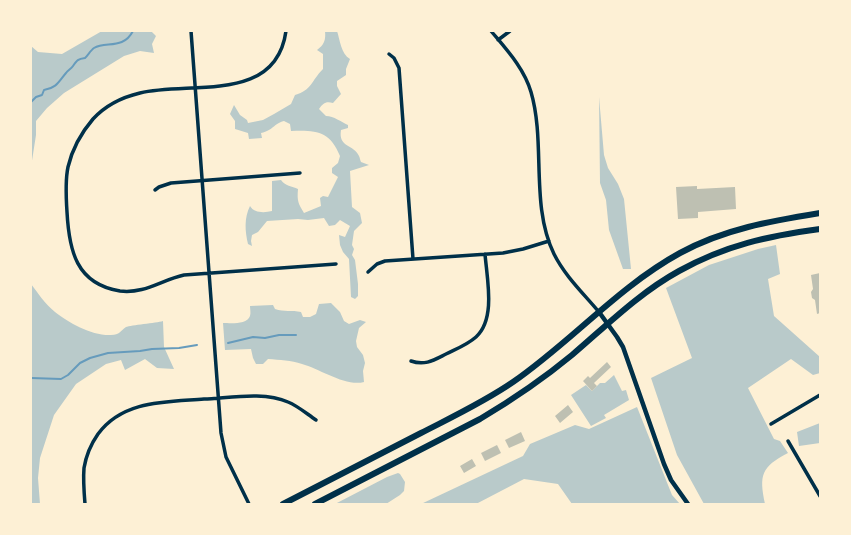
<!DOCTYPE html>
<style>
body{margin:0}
#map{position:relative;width:851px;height:535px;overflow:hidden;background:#fdf0d5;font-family:"Zilla Slab",serif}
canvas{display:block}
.frame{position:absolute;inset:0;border:32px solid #fdf0d5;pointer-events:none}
</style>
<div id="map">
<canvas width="851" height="535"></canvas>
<div class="frame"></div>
</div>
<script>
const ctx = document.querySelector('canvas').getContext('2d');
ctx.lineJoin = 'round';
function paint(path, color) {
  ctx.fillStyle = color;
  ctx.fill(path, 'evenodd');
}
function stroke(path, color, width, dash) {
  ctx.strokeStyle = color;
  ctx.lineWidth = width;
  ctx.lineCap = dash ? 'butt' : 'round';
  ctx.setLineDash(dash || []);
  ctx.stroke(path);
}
paint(new Path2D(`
 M102,31H151L156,36L152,44L154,53L140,51L124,56L64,93L47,108L36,121V135L31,167V46L38,52L62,54Z
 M325,31H337C340,40 341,54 350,59L346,69V75L337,81V86L341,94L333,103C326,101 323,103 319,109L326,116C334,116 341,122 348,125V128L341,130C338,148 354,144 359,156C360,158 360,160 361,162L369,165L350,171L352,207L360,213L362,223L354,231L352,245L354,249L352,255L355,260L358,284V296L355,299L351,297L349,259L343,252L340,245L339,235L345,237L350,226L340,220L335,225L329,226L324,218L308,220L298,219L267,221L258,232L252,235L251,241L252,246L248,244C245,231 244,218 250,206C254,213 264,213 272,211V181L281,180C285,186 292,186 298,189C297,201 298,203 304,213L321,206L320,198L323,196L328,197L338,177L332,173V168L338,163L340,156C330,131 316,130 291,131L290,124L284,121C273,124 274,130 261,133L262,138L249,139L248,133L235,129V121L230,114L234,105L240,115L247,120L248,123L263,120L274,114L291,104L295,95C312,90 311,81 323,69V54L317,50C324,45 326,40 325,31Z
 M599,97L604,155L608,168L618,184L624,199L631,269H623L609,230L606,200L600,183Z
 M776,245L780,274L768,279L774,316L820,357V373L813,375L791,359L748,388L774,439L780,441L788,453C761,467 759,475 765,504H704L677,455L651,378L692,358L666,288L709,265L758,249Z
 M31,284C38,293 45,304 55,312C69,323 92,336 111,335C120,335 120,331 126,327C131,325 156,323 163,321L164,347L174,369L157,368L145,359L125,370L121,360L106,364L76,384L54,415L40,458L38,478L40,504H31Z
 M331,303L340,312L344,321L349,324L360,320L366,322L359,328L356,341L357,347L363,355L365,363L363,371L364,382C346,387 320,369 302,364C291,360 280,360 268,359L263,364H256L253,358L251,349L225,350L223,323C230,323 247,325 250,316C251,313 250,309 250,306L273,305L275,309C284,312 292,310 301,312L303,317H310L316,314L319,304Z
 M614,375L622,391L626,390L629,400L604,415L606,418L591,426L571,395L586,385L592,391L600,383H605Z
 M637,407L668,485L672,495L680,504H572L558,484L524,479L476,504H421L523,456L530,444L575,425L589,429Z
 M820,423V443L799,446L797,432Z
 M398,473L400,474L405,482L404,491L400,495L386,504H335L387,477Z`), '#b9caca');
stroke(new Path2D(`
 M31,102L36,97L42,95L44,90C57,88 59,81 66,73C68,70 71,69 73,66C77,60 78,59 85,58C88,55 91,50 94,48C106,41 123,50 133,31
 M228,343L253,337L265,338L279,335H296
 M31,378L61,379L68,375L80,363L90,358L108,353L140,351L152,349L179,348L197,345`), '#669bbc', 2);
paint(new Path2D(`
 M697,186V189L735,187L736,209L698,212V218L678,219L676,187Z
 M820,273V313L817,314L815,300L812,298L811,292L813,289L811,275Z
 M607,362L611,367L594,383L597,386L592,391L583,381L588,376L590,378Z
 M568,405L573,412L560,423L555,416Z
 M521,432L525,441L509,448L505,440Z
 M497,445L501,453L485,461L481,453Z
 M472,459L476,466L464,473L460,466Z`), '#bec0b2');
stroke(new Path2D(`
 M191,31L221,433L226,457L249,504
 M286,31C276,104 191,81 140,93C123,97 105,106 93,119C81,133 72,150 68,167C65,181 66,197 67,212C69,250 76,284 120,291C145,294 161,280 184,275L336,264
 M491,31C506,49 524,68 531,92C546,143 530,205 554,254C565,276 583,293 599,312
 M498,40L510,31
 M389,54L394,58L399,68L413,259
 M155,190L159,187L171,183L300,173
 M368,272L377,264L385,261L503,253L523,249L549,241
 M411,361C425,366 434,360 446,354C456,349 467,345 476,337C496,319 487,279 485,254
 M771,424L820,395
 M788,441L820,496
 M85,504C84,492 83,480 84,468C86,456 91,444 98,434C123,400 166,402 204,399C229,398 264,391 288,402C298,406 307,414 316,420`), '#003049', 3.5);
stroke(new Path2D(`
 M599,312L617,337L623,347L664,464L671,480L688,504`), '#003049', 4.5);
stroke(new Path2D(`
 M283,504C329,480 375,457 421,433C452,417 484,402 513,382C571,342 618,287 680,253C724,229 771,221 820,213
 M315,504L480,419C512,400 543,379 572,355C606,326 639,293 679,271C726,245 768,236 820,229`), '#003049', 6);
</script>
